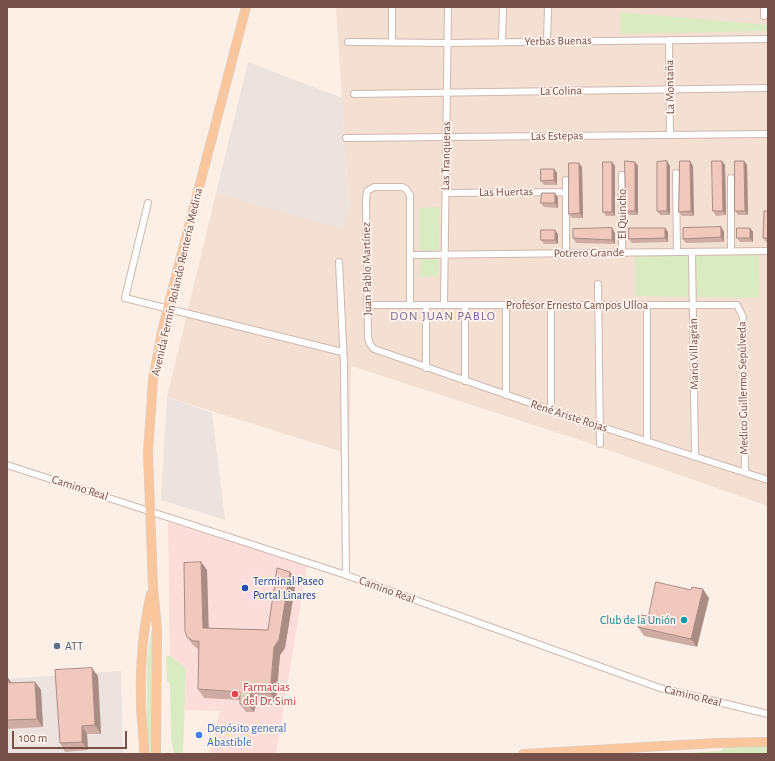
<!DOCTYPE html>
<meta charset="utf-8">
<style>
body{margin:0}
#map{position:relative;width:775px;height:761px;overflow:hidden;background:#fcefe5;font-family:"Alegreya Sans",sans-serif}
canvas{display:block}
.frame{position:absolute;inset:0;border:8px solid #75514a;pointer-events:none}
.scale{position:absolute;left:12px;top:731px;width:115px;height:18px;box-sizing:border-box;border:2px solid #75514a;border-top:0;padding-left:5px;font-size:12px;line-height:14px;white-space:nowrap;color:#75514a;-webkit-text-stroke:3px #fff3eb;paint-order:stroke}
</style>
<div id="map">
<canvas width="775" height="761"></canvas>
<div class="frame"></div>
<div class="scale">100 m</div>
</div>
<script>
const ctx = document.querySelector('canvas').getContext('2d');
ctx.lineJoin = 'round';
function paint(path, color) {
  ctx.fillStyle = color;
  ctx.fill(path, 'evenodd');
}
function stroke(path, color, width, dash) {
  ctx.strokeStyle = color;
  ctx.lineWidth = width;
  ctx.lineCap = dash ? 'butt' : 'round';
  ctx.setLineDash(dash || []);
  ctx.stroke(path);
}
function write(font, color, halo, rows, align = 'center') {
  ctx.font = font + ' "Alegreya Sans",sans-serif';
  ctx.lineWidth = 3.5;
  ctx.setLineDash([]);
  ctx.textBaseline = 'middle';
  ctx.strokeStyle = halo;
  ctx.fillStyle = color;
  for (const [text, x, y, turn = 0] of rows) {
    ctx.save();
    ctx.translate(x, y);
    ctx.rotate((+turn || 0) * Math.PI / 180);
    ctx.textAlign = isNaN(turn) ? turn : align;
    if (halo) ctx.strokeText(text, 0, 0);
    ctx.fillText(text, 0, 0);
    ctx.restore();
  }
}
paint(new Path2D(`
 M336,7H768V506L571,437L351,366L349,454L167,397L216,193L343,228L349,208Z`), '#f4dfd3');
paint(new Path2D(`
 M168,522L307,565L276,754H209L220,711L185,710L186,668L170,656Z`), '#fcddd9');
paint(new Path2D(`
 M248,62L342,98L349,209L343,229L216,193Z
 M167,397L212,413L225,520L161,500Z
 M121,671L123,754H7V679Z`), '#ece3df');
paint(new Path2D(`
 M620,12L768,25V31L620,34Z
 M440,207L438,276L420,277L419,208Z
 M758,255L760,298L635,296V256Z
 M151,631H153V754H147V662Z
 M166,656H170L186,668L183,754H174L171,737L170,684L167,682Z
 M768,743V754H673L720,751L729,745Z`), '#daeac3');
const street = new Path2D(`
 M764,16V7
 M669,40L670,135
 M547,41L548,7
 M348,42L448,43L768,39
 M392,42V7
 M502,42L503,7
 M354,94L768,88
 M346,138L768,134
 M676,173L677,252
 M622,175V253
 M731,178V251
 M566,180V253
 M446,193L566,192
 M148,203L125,298L342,352
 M692,252L695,457
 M411,255L768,251
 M339,262L344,365L346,575
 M598,284L600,444
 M368,305H737L743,317L745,472
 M410,305V195L406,189L402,187H374L367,191L366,200L368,338L370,344L374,349L571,417L768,480
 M426,305V368
 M444,305L448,7
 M465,381V305
 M506,395V305
 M551,410V305
 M647,441V305
 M7,465L346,575L660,688L768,714`);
const primary = new Path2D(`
 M144,754C144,737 141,719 141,702C140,666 143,628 151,594
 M156,754L157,629L153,587L148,453L153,380L162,332L177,272L246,7
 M523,754L717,743L768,742`);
stroke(street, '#d0b7ae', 8);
stroke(primary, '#d8cecc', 10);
stroke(street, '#fff', 6);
stroke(primary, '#fac69e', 9);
paint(new Path2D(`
 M667,161L670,166V215H660L657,211Z
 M744,161L747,165L748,215H738L735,211Z
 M612,162L615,166V216H606L603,212Z
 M635,162L638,166V215H629L626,211Z
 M725,165L726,215L716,216L713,211Z
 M693,166L694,216H682L679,212Z
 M582,167L583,218H572L569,214Z
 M554,169L557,173V185H544L541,181Z
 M555,193L558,198V208L544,207L541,203Z
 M768,209V242H766L763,238Z
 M721,227L724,232V242L686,243L683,239Z
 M612,228L615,233V244L576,243L573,238Z
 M750,228L753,232V242H740L737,238Z
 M668,232V242L632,243L629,239Z
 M558,234V244H544L541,240Z
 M201,562L207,570L208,628L268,630L296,580L285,648L280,655L276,702L257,701L254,712H246L240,704V700L204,698L198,689V649L193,645L187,637Z
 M709,598L697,647L644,636L638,627L648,616Z
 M98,676L101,734H87L88,750L65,752L60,743Z
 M7,678L12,683L35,682L41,690L43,727L7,729Z`), '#cfaca3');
paint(new Path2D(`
 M667,161L670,166V215L667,211Z
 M690,161L693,166L694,216L691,211Z
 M722,161L725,165L726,215L723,211Z
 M744,161L747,165L748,215L745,211Z
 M612,162L615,166V216L612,212Z
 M635,162L638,166V215L635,211Z
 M579,163L582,167L583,218L580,213Z
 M554,169L557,173V185L554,180Z
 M555,193L558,198V208L555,203Z
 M721,227L724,232V242L721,237Z
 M612,228L615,233V244L612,240Z
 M665,228L668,232V242L665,238Z
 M750,228L753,232V242L750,238Z
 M555,230L558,234V244L555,240Z
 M201,562L207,570L209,636L203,628Z
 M290,572L296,580L285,648L280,655L276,702L270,693L274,647Z
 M703,589L709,598L697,647L691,639Z
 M92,668L98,676L101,734L95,725Z
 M8,678L14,686L9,683Z
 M35,682L41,690L43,727L37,719Z
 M251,693L257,701L254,712L248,704Z
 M82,726L87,734L88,750L82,742Z`), '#a98c84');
const building = new Path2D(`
 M625,161L635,162V211H626Z
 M667,161V211H657V162Z
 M680,161H690L691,211L679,212Z
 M712,161H722L723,211H713Z
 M735,161H744L745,211H735Z
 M603,162H612V212H603Z
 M569,163H579L580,213L569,214Z
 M541,169H554V180L541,181Z
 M542,193H555V203H541Z
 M768,209V238H763L764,211H768Z
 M721,227V237L683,239V228Z
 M612,228V240L573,238V229Z
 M629,228H665V238L629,239Z
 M737,228H750V238H737Z
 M541,230H555V240H541Z
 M201,562L203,628L268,630L277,568L290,572L279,640L274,647L270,693H251L248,704H240V692L198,689L199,641H193L187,637L185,631L184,563Z
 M656,582L691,590L692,587L703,589L691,639L638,627L641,615L648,616Z
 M92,668L95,725L82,726V742L60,743L55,670Z
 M7,678H8L9,683L35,682L37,719L7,720Z`);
paint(building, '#f1c8bd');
stroke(building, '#a98c84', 1);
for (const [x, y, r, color] of [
 [245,588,4,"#1a4fb4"],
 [684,620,4,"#0f9aa8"],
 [57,646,4,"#5c6f8a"],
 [235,694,4,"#e0444e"],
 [199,735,4,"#3f7fe0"]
]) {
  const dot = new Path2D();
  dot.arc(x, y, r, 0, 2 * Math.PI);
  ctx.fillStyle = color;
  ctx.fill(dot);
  stroke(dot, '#fff3eb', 1.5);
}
write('12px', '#75514a', '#fff3eb', [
 ["Yerbas Buenas",558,41,-1],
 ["La Montaña",670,87,-91],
 ["La Colina",561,91,-1],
 ["Las Estepas",557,136,-1],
 ["Las Tranqueras",446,156,-89],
 ["Las Huertas",506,192,-1],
 ["El Quincho",622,214,-90],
 ["Potrero Grande",589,253,-1],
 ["Juan Pablo Martínez",367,269,-91],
 ["Avenida Fermín Rolando Rentería Medina",177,282,-77],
 ["Profesor Ernesto Campos Ulloa",577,305],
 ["Mario Villagrán",694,354,-91],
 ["Medico Guillermo Sepúlveda",743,388,-91],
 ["René Ariste Rojas",569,416,18],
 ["Camino Real",80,488,18],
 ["Camino Real",387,590,20],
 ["Camino Real",693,696,14]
]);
write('12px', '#164399', '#fff3eb', [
 ["Terminal Paseo",253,581],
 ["Portal Linares",253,595]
], 'left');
write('12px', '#0d838f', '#fff3eb', [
 ["Club de la Unión",676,620]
], 'right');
write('12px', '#4e5e75', '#fff3eb', [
 ["ATT",65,646]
], 'left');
write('12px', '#be3a42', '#fff3eb', [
 ["Farmacias",243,687],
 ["del Dr. Simi",243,701]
], 'left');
write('12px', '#366cbe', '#fff3eb', [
 ["Depósito general",207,728],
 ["Abastible",207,742]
], 'left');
ctx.letterSpacing = '1px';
write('13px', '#7e6698', '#fff3eb', [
 ["DON JUAN PABLO",443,316]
]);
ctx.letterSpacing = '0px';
</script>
